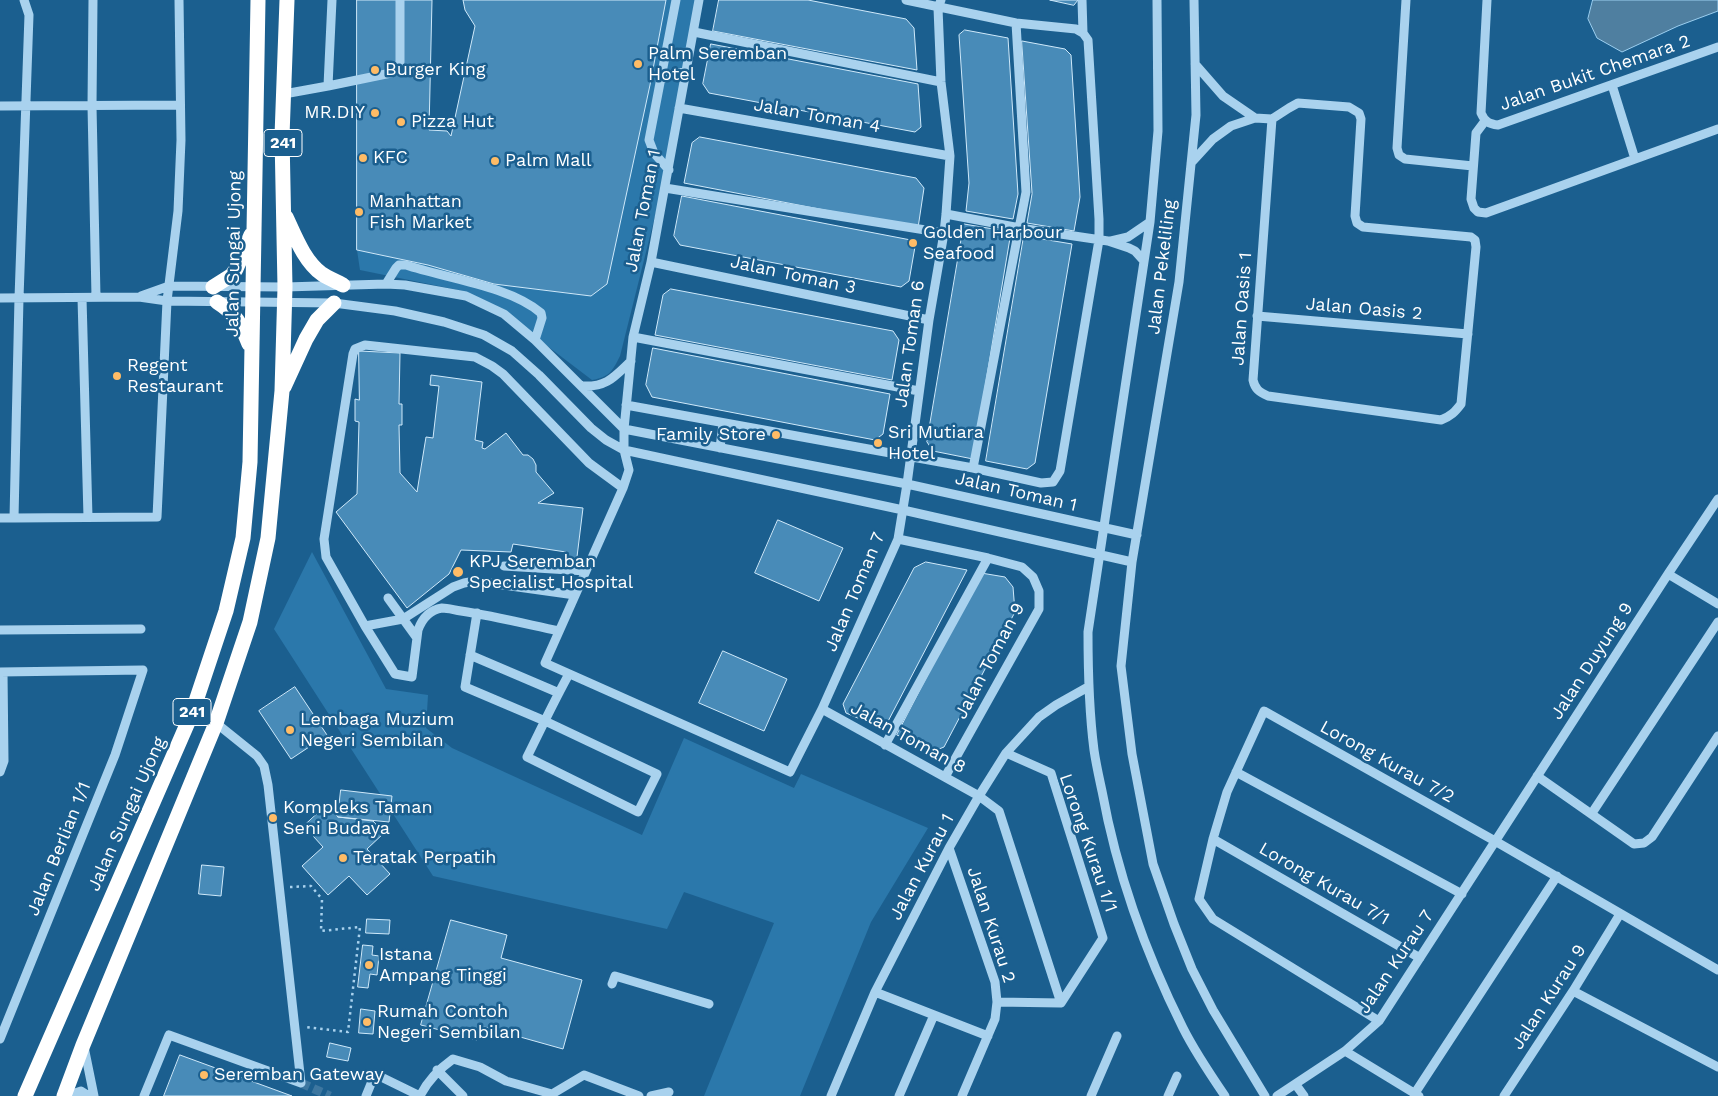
<!DOCTYPE html>
<style>
body{margin:0}
canvas{display:block;background:#1b5f8f}
</style>
<canvas width="1718" height="1096"></canvas>
<script>
const ctx = document.querySelector('canvas').getContext('2d');
ctx.lineJoin = 'round';
function paint(path, color) {
  ctx.fillStyle = color;
  ctx.fill(path, 'evenodd');
}
function stroke(path, color, width, dash) {
  ctx.strokeStyle = color;
  ctx.lineWidth = width;
  ctx.lineCap = dash ? 'butt' : 'round';
  ctx.setLineDash(dash || []);
  ctx.stroke(path);
}
function write(font, color, halo, rows, align = 'center') {
  ctx.font = font + ' "Work Sans",sans-serif';
  ctx.lineWidth = 5;
  ctx.setLineDash([]);
  ctx.textBaseline = 'middle';
  ctx.strokeStyle = halo;
  ctx.fillStyle = color;
  for (const [text, x, y, turn = 0] of rows) {
    ctx.save();
    ctx.translate(x, y);
    ctx.rotate((+turn || 0) * Math.PI / 180);
    ctx.textAlign = isNaN(turn) ? turn : align;
    if (halo) ctx.strokeText(text, 0, 0);
    ctx.fillText(text, 0, 0);
    ctx.restore();
  }
}
paint(new Path2D(`
 M666,0H697L663,184L620,356C612,372 609,377 592,380L496,307L463,291L360,270L357,250L428,265L494,284L591,296L607,284Z
 M312,552L386,689L428,695L426,728L452,748L642,835L684,738L794,788L801,774L928,828L871,922L800,1096H704L774,923L684,892L667,929L433,876L274,629Z`), '#2b78ab');
const water = new Path2D(`
 M1593,0H1718V11L1678,26L1622,52L1597,38L1588,19Z`);
paint(water, '#4f7fa0');
stroke(water, '#9ccff0', 1);
const building = new Path2D(`
 M357,0H432L429,130L447,131L451,136L475,26L465,10L463,0H666L650,85L607,284L591,296L494,284L428,265L357,250Z
 M719,0H808L906,19L914,28L917,70L713,31Z
 M1050,0H1078L1074,5Z
 M965,30L1008,38L1018,194L1013,219L966,211L969,183L959,35Z
 M1022,41L1065,49L1071,55L1080,197L1074,231L1027,223L1032,194Z
 M711,44L918,84L921,127L915,132L709,93L703,84Z
 M700,137L916,178L924,188L918,228L684,183L692,143Z
 M682,196L916,241L909,281L901,287L680,245L674,236Z
 M964,224L1011,232L973,459L933,451L927,442Z
 M1024,236L1072,244L1035,463L1027,469L986,461Z
 M671,289L893,331L899,340L892,380L655,335L663,295Z
 M653,348L890,394L883,434L875,440L652,397L646,385Z
 M359,351L400,353L399,404H402V425H399L400,473L417,492L426,437L433,438L439,386L430,385L431,375L482,382L475,440L483,442L482,448L485,449L506,433L523,455H528L533,459L536,465V472L554,493L538,503L583,508L576,565L564,563L566,552L513,544L511,552L461,550L449,574L407,608L336,512L357,494L359,422L355,421V399L359,400Z
 M778,520L843,548L819,601L755,573Z
 M926,562L967,570L884,729L846,713L843,704L914,568Z
 M981,573L1005,577L1013,587L1015,612L944,747L934,751L897,735Z
 M723,651L787,679L764,731L699,703Z
 M295,687L327,735L291,759L259,711Z
 M341,790L392,796L389,822L338,817Z
 M327,805L338,817L373,821L384,833L367,849L390,874L367,895L349,876L328,895L302,866L323,847L304,826Z
 M202,865L224,867L221,896L199,894Z
 M367,919L390,920L389,934L366,933Z
 M451,920L507,935L501,958L582,980L563,1049L481,1026L477,1040L421,1025Z
 M363,945L373,946L372,955L379,956L377,975L370,974L368,988L358,987Z
 M361,1009L375,1011L373,1034L359,1033Z
 M330,1043L351,1048L348,1061L327,1057Z
 M180,1055L292,1096H164Z`);
paint(building, '#488bb8');
stroke(building, '#cfe9fa', 1);
stroke(new Path2D(`
 M301,1083L330,1096`), '#3d77a0', 9, [9, 4.5]);
stroke(new Path2D(`
 M290,887L311,886L322,899L321,931L360,927L348,1032L306,1027`), '#a9d2ee', 2.5, [2.5, 4]);
stroke(new Path2D(`
 M24,0L29,15L19,298L14,518L157,517L167,301L178,211L181,140L179,0
 M93,0L92,106L96,297
 M699,0L651,262L633,337L624,429V450L629,470L623,488L545,663L790,772L822,709L898,539L907,484L929,320L944,233L946,214L950,156L941,82L938,8L941,0
 M906,0L1016,23L1076,29L1083,33
 M1157,0L1158,131L1150,222L1088,632C1088,672 1089,711 1094,750C1096,764 1099,777 1102,791C1117,873 1146,954 1183,1028C1195,1052 1210,1074 1225,1096
 M1194,0L1196,115L1179,282L1132,562L1121,666L1132,754L1153,864L1174,924L1192,969L1213,1010L1265,1096
 M1406,0L1397,148L1399,155L1405,159L1473,166
 M1487,0L1481,113C1485,122 1489,124 1498,125L1718,47
 M694,32L941,82
 M1195,64L1223,96L1255,118
 M660,81L668,74L685,72
 M1612,85L1635,159
 M328,86L391,73L397,69L400,62V0
 M284,94L328,86L332,0
 M1298,103L1349,107L1359,113L1361,119L1355,216L1357,223L1363,227L1471,237L1475,240L1476,247L1461,404C1455,412 1451,416 1441,420L1268,396C1259,392 1255,389 1253,380L1272,119L1289,108Z
 M0,106L180,105
 M679,108L950,156
 M1485,121L1476,133L1471,199L1474,208L1478,212L1486,213L1718,129
 M1191,163L1213,139L1231,126L1255,118L1272,119
 M669,170L654,153L649,140L676,0
 M665,188L944,233
 M946,214L1020,228L1108,241L1129,248L1135,251L1144,261
 M1111,241L1128,237L1150,222
 M651,262L929,320
 M386,284L396,268L399,265H406C445,278 510,286 541,313L542,318L535,340
 M141,296L169,286L285,287L386,284L405,285L466,296L504,314L535,340L624,429L907,484L1137,535
 M0,298L139,297L167,301L334,303L395,311L444,322L484,335L512,351L539,375L591,428L606,440L624,450L903,510L1132,562
 M82,298L88,517
 M1257,316L1468,334
 M633,337L919,391
 M583,386C607,387 614,377 631,361
 M626,405L973,468L1041,483L1053,482L1060,471L1099,240V219L1088,40L1083,33L1082,0
 M720,448L723,424
 M973,468L1026,192L1016,23
 M0,518H14
 M898,539L988,558L1022,567L1033,577L1039,591V609L945,777
 M504,566L586,571
 M1668,574L1718,604
 M388,598L417,638
 M477,613L465,687L545,721L657,774L638,812L527,757C541,729 554,701 569,674
 M365,626L403,619L453,587L464,583L475,581L575,595
 M0,630L141,629
 M559,631C526,624 494,616 461,611C454,610 448,608 442,608C429,610 422,619 418,630L412,677L395,674L365,626L326,557L324,539L353,354L355,349L365,345L475,357L492,366L503,374L589,463L623,488
 M470,655L559,693
 M0,672L143,670L115,755L0,1039
 M822,709L979,796L999,811L1061,1003
 M885,745L988,558
 M0,772L4,761L3,672
 M1236,772L1462,894
 M1537,776L1634,844L1644,843L1652,837L1718,736
 M1592,813L1718,622
 M1213,839L1420,958
 M949,848L995,982L997,1002L995,1019L962,1096
 M612,984L615,976L709,1004
 M1573,991L1718,1067
 M875,992L988,1036
 M997,1002L1061,1003L1103,938L1051,773L1006,753
 M1379,1021L1213,919L1199,899L1213,839L1227,792L1264,711L1495,841L1718,970
 M84,1047L94,1096
 M1345,1051L1419,1096
 M437,1070L463,1096
 M1296,1085L1304,1096
 M1415,1093L1557,876
 M66,1096L81,1091L89,1096
 M144,1096L169,1035L301,1083L268,785L264,766L257,756L216,723
 M366,1096L375,1074L420,1096
 M420,1096C428,1080 439,1069 453,1059L480,1067L506,1081L552,1094L584,1075L639,1096
 M651,1096L669,1092
 M831,1096L875,992L949,848L979,796L1006,753L1039,717L1056,705L1088,687
 M899,1096L934,1015
 M1091,1096L1117,1036
 M1168,1096L1177,1076
 M1277,1096L1345,1051L1379,1021L1668,574L1718,499
 M1504,1096L1573,991L1620,914`), '#a9d2ee', 9);
stroke(new Path2D(`
 M286,217C295,236 304,261 322,274C328,278 336,281 343,285
 M213,287L232,275L236,269L251,235
 M217,302C236,314 241,324 249,344
 M284,387L306,339L317,320L334,303
 M25,1096L192,713L226,611L243,538L250,462L258,0
 M64,1096L83,1045L216,723L250,622L268,538L282,391L285,287L282,136L287,0`), '#fff', 15);
for (const [x, y, r, color] of [
 [638,64,5,"#ffbc66"],
 [375,70,5,"#ffbc66"],
 [375,113,5,"#ffbc66"],
 [401,122,5,"#ffbc66"],
 [363,158,5,"#ffbc66"],
 [495,161,5,"#ffbc66"],
 [359,212,5,"#ffbc66"],
 [913,243,5,"#ffbc66"],
 [117,376,5,"#ffbc66"],
 [776,435,5,"#ffbc66"],
 [878,443,5,"#ffbc66"],
 [458,572,6,"#ffbc66"],
 [290,730,5,"#ffbc66"],
 [273,818,5,"#ffbc66"],
 [343,858,5,"#ffbc66"],
 [369,965,5,"#ffbc66"],
 [367,1022,5,"#ffbc66"],
 [204,1075,5,"#ffbc66"]
]) {
  const dot = new Path2D();
  dot.arc(x, y, r, 0, 2 * Math.PI);
  ctx.fillStyle = color;
  ctx.fill(dot);
  stroke(dot, '#1b5f8f', 2);
}
for (const [x, y, w] of [
 [283,143,38],
 [192,712,38]
]) {
  const box = new Path2D();
  box.roundRect(x - w / 2, y - 13.5, w, 27, 4);
  ctx.fillStyle = '#1b5f8f';
  ctx.fill(box);
  stroke(box, '#fff', 1);
}
write('bold 16px', '#fff', null, [
 ["241",283,143],
 ["241",192,712]
]);
write('18px', '#fff', '#1b5f8f', [
 ["Palm Seremban",648,54],
 ["Hotel",648,75],
 ["Burger King",385,70],
 ["MR.DIY",365,113,"right"],
 ["Pizza Hut",411,122],
 ["KFC",373,158],
 ["Palm Mall",505,161],
 ["Manhattan",369,202],
 ["Fish Market",369,223],
 ["Golden Harbour",923,233],
 ["Seafood",923,254],
 ["Regent",127,366],
 ["Restaurant",127,387],
 ["Sri Mutiara",888,433],
 ["Hotel",888,454],
 ["Family Store",766,435,"right"],
 ["KPJ Seremban",469,562],
 ["Specialist Hospital",469,583],
 ["Lembaga Muzium",300,720],
 ["Negeri Sembilan",300,741],
 ["Kompleks Taman",283,808],
 ["Seni Budaya",283,829],
 ["Teratak Perpatih",353,858],
 ["Istana",379,955],
 ["Ampang Tinggi",379,976],
 ["Rumah Contoh",377,1012],
 ["Negeri Sembilan",377,1033],
 ["Seremban Gateway",214,1075]
], 'left');
write('18px', '#fff', '#1b5f8f', [
 ["Jalan Bukit Chemara 2",1595,73,-19],
 ["Jalan Toman 4",817,116,10],
 ["Jalan Toman 1",643,211,-79],
 ["Jalan Sungai Ujong",234,254,-89],
 ["Jalan Pekeliling",1162,267,-83],
 ["Jalan Toman 3",793,275,12],
 ["Jalan Oasis 1",1242,309,-86],
 ["Jalan Oasis 2",1364,309,5],
 ["Jalan Toman 6",910,344,-82],
 ["Jalan Toman 1",1016,492,13],
 ["Jalan Toman 7",855,592,-67],
 ["Jalan Toman 9",990,661,-62],
 ["Jalan Duyung 9",1592,661,-57],
 ["Jalan Toman 8",908,738,29],
 ["Lorong Kurau 7/2",1387,762,29],
 ["Jalan Sungai Ujong",127,814,-66],
 ["Lorong Kurau 1/1",1088,843,71],
 ["Jalan Berlian 1/1",59,849,-68],
 ["Jalan Kurau 1",922,867,-62],
 ["Lorong Kurau 7/1",1324,884,30],
 ["Jalan Kurau 2",991,925,72],
 ["Jalan Kurau 7",1396,962,-56],
 ["Jalan Kurau 9",1549,997,-57]
]);
</script>
